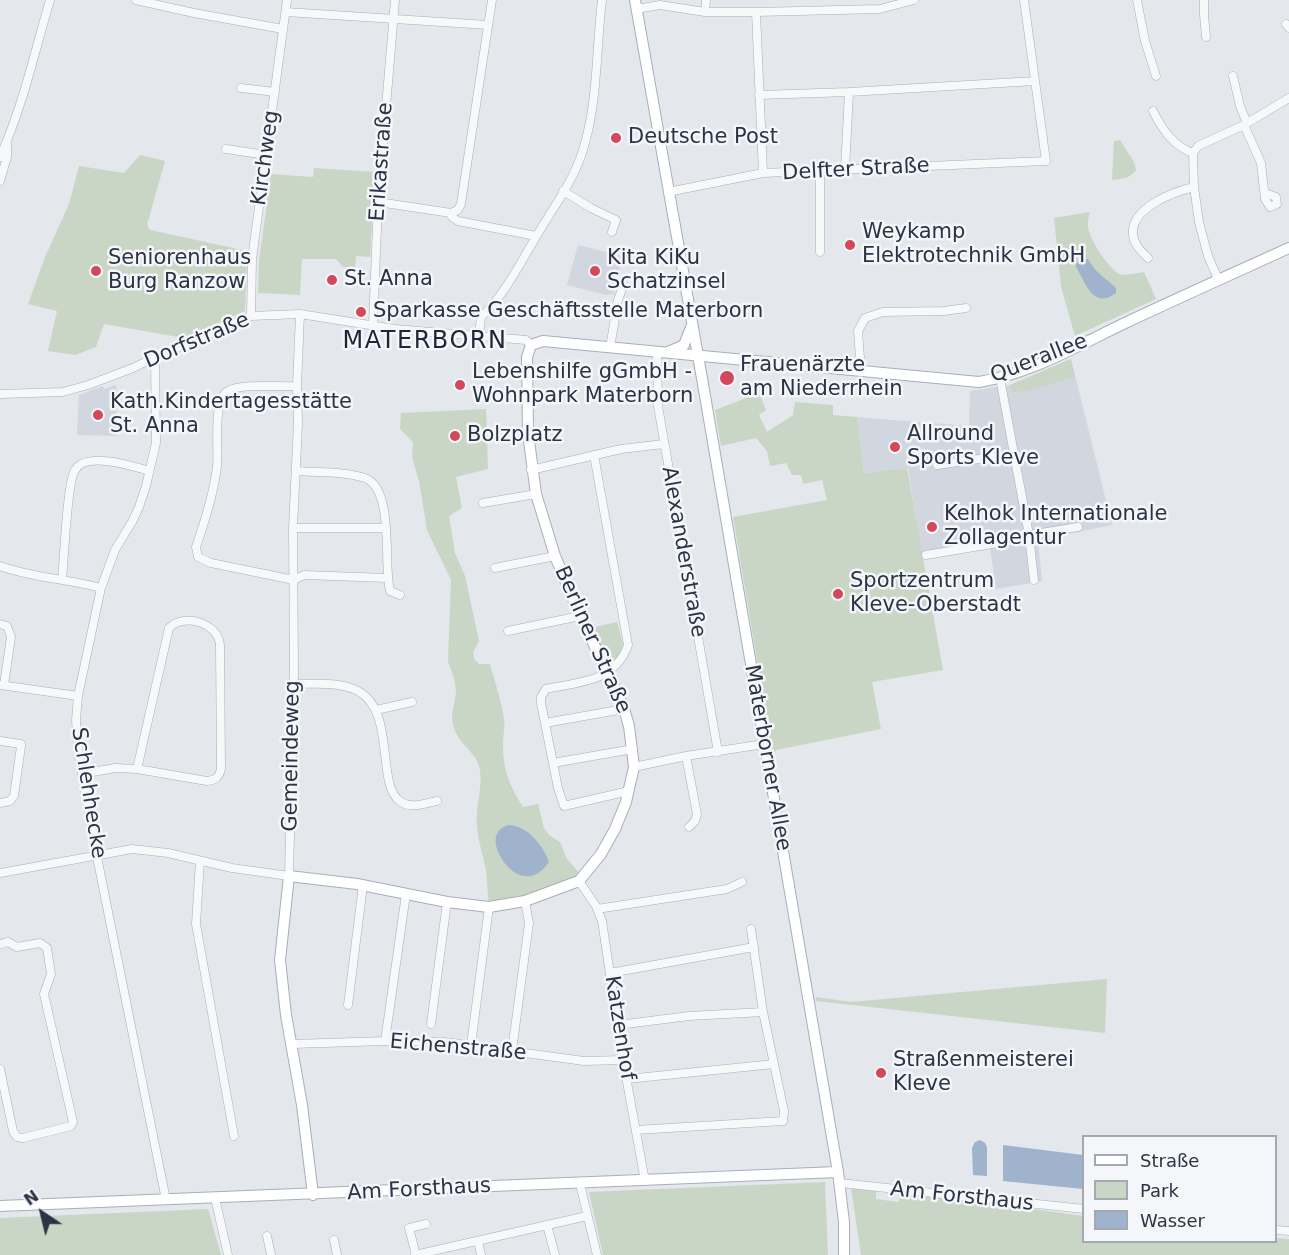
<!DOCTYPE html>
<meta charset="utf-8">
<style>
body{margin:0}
#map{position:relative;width:1289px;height:1255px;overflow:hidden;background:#e4e7ec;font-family:"DejaVu Sans",sans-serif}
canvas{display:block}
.legend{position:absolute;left:1082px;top:1135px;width:195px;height:108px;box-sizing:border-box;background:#f4f6f9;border:2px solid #a4a8b1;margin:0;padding:8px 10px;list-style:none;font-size:18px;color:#2b3445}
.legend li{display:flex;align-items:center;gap:12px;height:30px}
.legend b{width:30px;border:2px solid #a4a8b1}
.north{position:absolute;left:12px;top:1183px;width:60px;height:60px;-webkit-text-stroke:4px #f4f6f9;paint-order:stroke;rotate:325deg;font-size:16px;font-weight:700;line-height:24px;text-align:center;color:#2b3445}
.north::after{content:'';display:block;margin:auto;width:21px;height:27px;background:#2b3445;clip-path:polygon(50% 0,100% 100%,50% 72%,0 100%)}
</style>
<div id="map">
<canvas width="1289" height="1255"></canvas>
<ul class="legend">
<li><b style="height:8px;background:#fff"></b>Straße</li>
<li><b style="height:16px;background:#c9d6c5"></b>Park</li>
<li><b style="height:16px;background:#9fb4cc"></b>Wasser</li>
</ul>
<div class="north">N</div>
</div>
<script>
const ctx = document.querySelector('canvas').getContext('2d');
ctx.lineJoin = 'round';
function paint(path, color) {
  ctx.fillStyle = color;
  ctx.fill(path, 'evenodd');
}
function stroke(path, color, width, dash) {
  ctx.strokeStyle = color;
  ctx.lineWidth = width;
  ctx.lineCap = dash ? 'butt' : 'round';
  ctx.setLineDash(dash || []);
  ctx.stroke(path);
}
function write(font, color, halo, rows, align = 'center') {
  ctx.font = font + ' "DejaVu Sans",sans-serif';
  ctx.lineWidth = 5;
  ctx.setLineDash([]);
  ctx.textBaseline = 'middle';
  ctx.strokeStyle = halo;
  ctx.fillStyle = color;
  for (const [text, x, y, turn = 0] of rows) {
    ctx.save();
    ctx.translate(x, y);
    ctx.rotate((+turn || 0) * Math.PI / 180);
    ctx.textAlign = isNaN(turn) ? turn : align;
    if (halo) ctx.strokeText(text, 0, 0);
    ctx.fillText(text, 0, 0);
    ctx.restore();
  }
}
paint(new Path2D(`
 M578,245L622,256L614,294L606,295L567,285Z
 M1071,359L1112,525L1038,540L1042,581L996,589L990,548L922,557L908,468L864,473L857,417L969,426L970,391L1010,385Z
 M116,385L117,391V436L77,435L79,395L103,386L104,389Z`), '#d2d6de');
paint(new Path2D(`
 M1120,140L1134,162L1136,170C1131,178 1122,179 1112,180L1114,141Z
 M140,155L165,161L147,225L150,230L247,251L245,311L184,338L104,324L96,347L75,355L48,351L57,311L28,304L45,257L69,204L79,166L124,173Z
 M314,168L375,172L370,257L356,256L355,268L343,267L336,259H302L300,295L258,293L259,261L271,174L313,177Z
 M1090,212C1088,218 1087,225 1089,231C1091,241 1110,271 1120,274C1126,276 1137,273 1144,272L1156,299L1075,336L1061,287L1054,218Z
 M1071,359L1075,377L1026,391L1012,392L1010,385Z
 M759,393L766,410L759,415L767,432L793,415L795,402L833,405V415L857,417L864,473L907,468L943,670L872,682L881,729L776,750L773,755L733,517L827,500L822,480L803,484L801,475H792L786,463L770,466L767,451L756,438L721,446L715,410Z
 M486,409L488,469L456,477L462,508L449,516L455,553L465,576L479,641L473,652L474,659L479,664H490C495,682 501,700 504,718C505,728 503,737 503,746C503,770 510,787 523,807L538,804L544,828L549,835L560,842L567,859L582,876L579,881L489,907C488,895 487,882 486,870C483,855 478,841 477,826C475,806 484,785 479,766C474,750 456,742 453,724C450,713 455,704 456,693C456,683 452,671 448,662L451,580L427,530L419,481L412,457L413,442L400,429L401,413Z
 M617,622L623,644L621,656L612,660L605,657L591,628Z
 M1107,979L1105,1033L816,1001V997L851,1002Z
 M825,1182L828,1255H603L589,1192Z
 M851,1188L876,1190V1199L899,1202L900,1193L963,1199L1083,1216L1084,1242H1276V1238L1289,1239V1255H861Z
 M208,1209L221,1255H0V1218Z`), '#c9d6c5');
paint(new Path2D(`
 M1088,259C1097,275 1104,276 1116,288V293C1093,310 1086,283 1076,267V264L1082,260Z
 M508,825C527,825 543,845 549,862C523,901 488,850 497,834C499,829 503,827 508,825Z
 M980,1140L985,1143L987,1147V1176L973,1175L972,1148L975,1142Z
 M1003,1145L1083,1155V1189L1003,1181Z`), '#9fb4cc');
const street = new Path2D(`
 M136,0L194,13L283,29
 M1137,0L1145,41L1156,76
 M1204,0V15L1206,37
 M636,9L660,5L705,12H756L880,9L914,0
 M286,12L488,25
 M705,12L706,0
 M756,12L763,173
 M1286,24L1289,28
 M1233,76L1240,106L1247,123
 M241,88L275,92
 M759,95L849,92L1035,81
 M1153,111C1162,129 1173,146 1193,153
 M1244,125L1261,163L1265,199L1270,207L1277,204L1276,197L1265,193
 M226,149L266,155
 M0,157C23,106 34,54 50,0
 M845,170L849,92
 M0,181L7,157V144
 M563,191L591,208L616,220L612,232
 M668,192L763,173L1046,161L1024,0
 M378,202L451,213L458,210L461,204L492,0
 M451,213L452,217L458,221L536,236
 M820,252V172
 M1148,258C1142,252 1134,245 1133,235C1130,208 1173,192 1194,187
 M1218,279L1208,256L1199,222L1194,187L1193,153L1198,146L1244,125L1289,98
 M251,316L252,259L287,0
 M373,325L378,202L395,0
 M479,335L481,317C503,297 518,267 533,242C550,212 573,183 583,150C598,102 596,49 602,0
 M610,348L618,300L622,289
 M657,352L658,406L718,752
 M155,357L156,443L146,486L139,507L132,522L115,550L101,588L78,696L76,720L78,751L94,842L166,1200
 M861,371L858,331L865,318L883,312L944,311L966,308
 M1000,378L1029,535L1034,580
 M297,386C280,387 242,383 228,391C212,400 219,449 217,466C214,493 205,521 196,547L198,557L211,563L294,580L304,575L387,578
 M0,394L63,392L88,385L133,368L155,357L251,316L300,314L395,329L526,340L531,345
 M594,455L628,645C615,682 580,682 546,689L541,697V703L558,788L564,806L629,791
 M937,465L1014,454
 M531,470L621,449L664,444
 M296,471C318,473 344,471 365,478C395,489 383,565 390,591L400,595
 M483,503L536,494
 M293,528H386
 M926,555L1022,539L1029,535L1078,527
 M0,566C33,578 68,579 101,588
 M495,568L555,556
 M62,580C64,561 67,482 75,470C86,451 133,466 149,471
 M0,624L7,626L11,637L4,685
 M508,631L580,616
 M294,684C314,684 339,681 358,691C397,712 375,786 401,802C412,809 426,803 437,801
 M0,685L78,696
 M376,710L412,702
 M545,723L624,709
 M0,741L21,744V746L14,796L10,801L0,803
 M686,756L697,814L695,821L689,827
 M553,763L633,749
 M634,767L686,756L764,744
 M82,774L115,768L137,769L169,628C183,613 218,622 220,645L221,769C219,778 215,780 207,781L137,769
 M200,861L196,924L234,1136
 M0,873L132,849L168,853L232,868L289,876L294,671L293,528L298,423L297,386L300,314
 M579,881L596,906L602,921L623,1060L645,1181
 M597,909L727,889L742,882
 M0,944L8,942L17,947L40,943L47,948L51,974L44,994L73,1122L71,1126L23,1138L17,1137L13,1131L0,1069
 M610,973L754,947
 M348,1005L363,885
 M431,1024L447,902
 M618,1025L689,1016L763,1012
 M385,1041L406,894
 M292,1044L385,1041L444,1042L584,1061L623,1060
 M471,1045L489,907
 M512,1051L529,923L525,901
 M627,1079L774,1064
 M636,1130L783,1121L784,1111L763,1012L751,929
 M840,1183L1084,1209
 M580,1184L597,1255
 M215,1198L228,1255
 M547,1225L555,1255
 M1276,1230L1289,1231
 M267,1236L271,1255
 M334,1240L337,1255
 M478,1241L481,1255
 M415,1255L587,1216
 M416,1255L409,1228L426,1224`);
const secondary = new Path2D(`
 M635,0L703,384L838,1172L844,1222V1255
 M668,352L684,345L692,325
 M313,1195L302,1105L286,1015L280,960L289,876L357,884L447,902L489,907L525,901L579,881L601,854L615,829L626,802L634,767L629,726L624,709L614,686L580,616L555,556L536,494L528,433L527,357L531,345L543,341L979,382C1030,374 1077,346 1123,324C1178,298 1234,273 1289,248
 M0,1206L838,1172`);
stroke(street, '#a9aeb7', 9);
stroke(secondary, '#a9aeb7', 12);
stroke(street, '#f7f8fa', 8);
stroke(secondary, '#fff', 10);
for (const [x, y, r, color] of [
 [616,138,6,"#d1495b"],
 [850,245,6,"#d1495b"],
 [96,271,6,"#d1495b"],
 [595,271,6,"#d1495b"],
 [332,280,6,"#d1495b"],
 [361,312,6,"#d1495b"],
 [727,378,8,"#d1495b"],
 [460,385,6,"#d1495b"],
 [98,415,6,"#d1495b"],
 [455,436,6,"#d1495b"],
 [895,447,6,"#d1495b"],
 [932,527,6,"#d1495b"],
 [838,594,6,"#d1495b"],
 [881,1073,6,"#d1495b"]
]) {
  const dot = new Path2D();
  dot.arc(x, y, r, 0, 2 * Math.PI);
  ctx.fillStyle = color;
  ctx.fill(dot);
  stroke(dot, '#f4f6f9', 2);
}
write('21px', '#2b3445', '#f4f6f9', [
 ["Deutsche Post",628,138],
 ["Weykamp",862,233],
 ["Elektrotechnik GmbH",862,257],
 ["Seniorenhaus",108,259],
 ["Burg Ranzow",108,283],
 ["Kita KiKu",607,259],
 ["Schatzinsel",607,283],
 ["St. Anna",344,280],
 ["Sparkasse Geschäftsstelle Materborn",373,312],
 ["Frauenärzte",740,366],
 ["am Niederrhein",740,390],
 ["Lebenshilfe gGmbH -",472,373],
 ["Wohnpark Materborn",472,397],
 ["Kath.Kindertagesstätte",110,403],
 ["St. Anna",110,427],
 ["Allround",907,435],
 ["Sports Kleve",907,459],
 ["Bolzplatz",467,436],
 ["Kelhok Internationale",944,515],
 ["Zollagentur",944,539],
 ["Sportzentrum",850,582],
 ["Kleve-Oberstadt",850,606],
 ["Straßenmeisterei",893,1061],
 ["Kleve",893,1085]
], 'left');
write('21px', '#2b3445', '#f4f6f9', [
 ["Kirchweg",266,158,-82],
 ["Erikastraße",382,162,-86],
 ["Delfter Straße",856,170,-3],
 ["Dorfstraße",197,341,-23],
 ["Querallee",1039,359,-21],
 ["Alexanderstraße",683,552,80],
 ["Berliner Straße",592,640,66],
 ["Gemeindeweg",292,756,-89],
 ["Materborner Allee",767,758,80],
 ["Schlehhecke",88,793,81],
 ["Katzenhof",619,1028,81],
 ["Eichenstraße",458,1048,5],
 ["Am Forsthaus",419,1190,-3],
 ["Am Forsthaus",962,1197,6]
]);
ctx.letterSpacing = '1.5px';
write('24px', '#1d2536', '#f4f6f9', [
 ["MATERBORN",425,342]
]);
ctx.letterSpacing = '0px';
</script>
